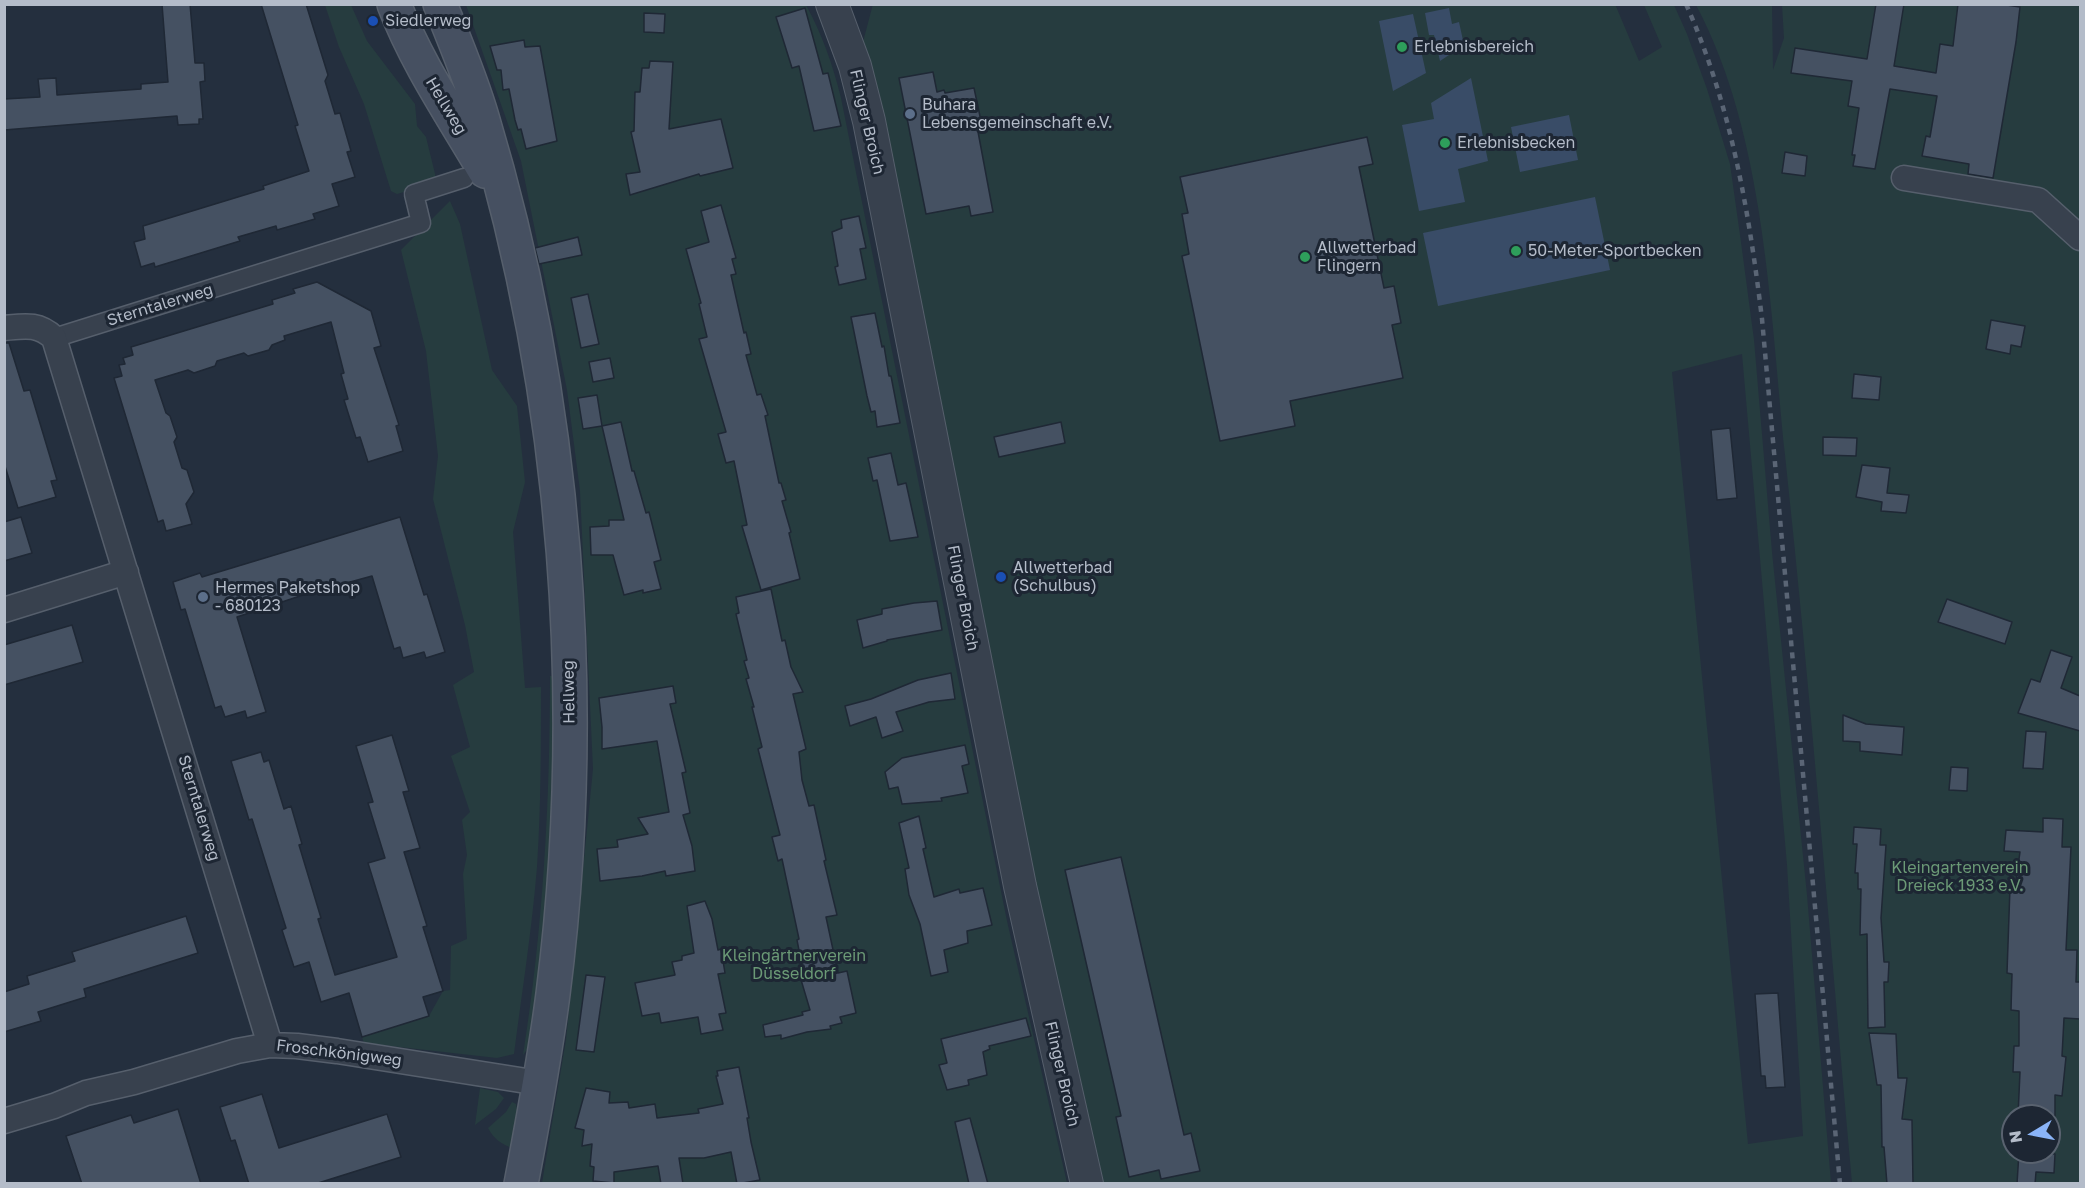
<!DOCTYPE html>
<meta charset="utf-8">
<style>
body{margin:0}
#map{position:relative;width:2085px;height:1188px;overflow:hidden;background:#242f3e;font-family:"Golos Text",sans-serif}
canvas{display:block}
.frame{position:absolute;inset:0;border:6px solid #b4bcc9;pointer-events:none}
.north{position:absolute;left:2001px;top:1104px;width:60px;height:60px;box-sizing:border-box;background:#1d2633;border:2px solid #59626f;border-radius:50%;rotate:260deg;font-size:16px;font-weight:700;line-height:24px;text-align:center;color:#b4bcc9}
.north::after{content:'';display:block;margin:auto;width:21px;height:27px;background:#8ab4f8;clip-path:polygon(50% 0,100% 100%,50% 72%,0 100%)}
</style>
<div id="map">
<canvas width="2085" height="1188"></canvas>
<div class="frame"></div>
<div class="north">N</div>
</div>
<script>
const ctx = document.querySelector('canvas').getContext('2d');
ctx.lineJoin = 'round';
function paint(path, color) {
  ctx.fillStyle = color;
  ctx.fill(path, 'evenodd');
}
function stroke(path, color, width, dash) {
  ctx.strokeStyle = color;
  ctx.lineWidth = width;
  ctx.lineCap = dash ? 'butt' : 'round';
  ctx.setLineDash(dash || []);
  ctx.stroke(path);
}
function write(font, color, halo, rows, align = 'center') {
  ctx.font = font + ' "Golos Text",sans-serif';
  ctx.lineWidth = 6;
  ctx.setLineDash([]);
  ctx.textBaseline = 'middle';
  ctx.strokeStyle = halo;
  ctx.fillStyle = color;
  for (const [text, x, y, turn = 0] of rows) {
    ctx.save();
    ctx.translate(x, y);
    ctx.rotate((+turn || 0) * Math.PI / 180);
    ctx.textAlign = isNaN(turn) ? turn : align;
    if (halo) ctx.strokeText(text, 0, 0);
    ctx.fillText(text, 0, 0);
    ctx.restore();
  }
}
paint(new Path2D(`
 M873,4H1615L1639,61L1662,47L1644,5H1674L1687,34L1707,89L1730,164L1741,242L1754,340L1772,552L1807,895L1831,1183H1099L1030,881L863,42ZM1742,354L1787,865L1803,1136L1748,1144L1672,372Z
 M325,5H351L367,41L415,104L417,126L426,137L437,182L397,194L391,191L364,104L339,47Z
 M466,5H806C822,34 833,65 841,98L1007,921L1067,1183H542L566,1040L593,769L580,491L567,390L521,161Z
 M1696,5H1772L1773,70L1784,38L1782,5H2080V1183H1852C1830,941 1811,697 1785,455C1770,310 1765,134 1696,5ZM2013,1116H2049V1152H2013Z
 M450,201L460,224L492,370L517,406L525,482L513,532L525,688L541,687C541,747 541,807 537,867C532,929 522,992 514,1054L497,1058L364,1043L362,1037L429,1016L443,991L450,990L451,946L467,939L463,874L467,855L462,820L470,812L451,756L470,747L453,685L474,672L465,625L433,499L438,456L426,351L401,250Z
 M550,676H555L553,840L532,1043L523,1055C543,930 550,802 550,676Z
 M480,1088L498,1092L504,1098L496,1109L475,1125Z
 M512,1102L516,1104L518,1116L513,1148C502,1145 493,1138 488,1128L506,1112Z`), '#263c3f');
paint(new Path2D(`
 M1449,8L1452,24L1459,22L1464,45L1440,61L1434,35H1429L1425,13Z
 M1413,14L1426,73L1393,91L1379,21Z
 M1471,78L1488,161L1458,169L1465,202L1419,211L1402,125L1434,119L1431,103Z
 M1569,115L1578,160L1520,172L1511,127Z
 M1595,197L1610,270L1438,306L1423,233Z`), '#394c67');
const building = new Path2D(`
 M162,4H190L195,63H204L205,81L200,82L203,119H199V124L178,125L177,116L4,130V99L40,97L38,79L56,78L57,95L141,89V84L168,82Z
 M261,4H306L328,75L325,81L335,114L340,113L351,151L347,152L355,177L332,184L339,206L313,214L315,219L277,230L276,226L238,237L240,241L155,267L154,263L141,267L134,242L145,239L143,226L264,189L263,186L309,171L295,126L298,125Z
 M1876,4H1904L1894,66L1936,73L1940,44L1953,46L1958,4H2000L2020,7L2016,42L1993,178L1968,174L1969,164L1922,156L1926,136L1930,137L1937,96L1890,89L1875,169L1853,166L1855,155H1852L1859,108L1848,106L1852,81L1791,73L1795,48L1867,59Z
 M805,8L823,74L828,73L841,126L814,131L799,66L792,68L776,17Z
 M644,13L665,14L664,33L644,32Z
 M524,40L525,47L540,46L557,141L526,149L521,129L518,130L515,120L509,89L503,90L501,70H497L490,46Z
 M650,61L673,62L669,129L721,119L733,168L700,176L699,174L630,195L626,174L640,172L631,132L634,131L635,92H640L642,68H649Z
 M933,72L937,92L944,90L945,93L974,88L981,121H976L993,212L971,216L969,206L926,214L899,78Z
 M1367,137L1373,164L1359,167L1384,288L1394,286L1401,323L1392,325L1403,378L1290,401L1295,426L1220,441L1182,256L1189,254L1182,214L1188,213L1180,177Z
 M1785,152L1807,156L1805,176L1782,173Z
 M721,205L736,258L732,259L736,274L731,275L744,333L746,332L751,354L746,355L757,395L761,394L768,415L765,416L779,483H781L786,500L782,501L791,532L789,533L800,579L761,590L742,526L747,525L734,461L726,463L718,434L726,432L699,339L707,337L699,304L701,303L686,249L709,242L701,211Z
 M859,216L866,248L860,249L866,279L839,285L835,267L838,266L832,232L842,228L841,220Z
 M578,237L582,255L539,264L535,248Z
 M317,282L371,311L381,346L374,348L399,425L396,426L403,451L368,462L360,437L356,438L344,400L348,399L341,374L344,373L331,322L284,336L285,340L272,345L269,350L248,356L244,353L217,361L215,366L194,373L188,370L155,380L166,413L170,416L177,437L174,442L182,468L187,470L194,492L186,504L192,524L166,531L163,520L158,522L114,378L122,376L119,365L125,364L123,358L133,355L131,347L273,304L272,300L295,293L293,289Z
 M588,294L599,344L581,348L571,298Z
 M875,313L882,347L884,346L889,376H891L900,423L877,427L875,411L871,412L867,396L851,317Z
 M1991,320L2025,326L2021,347L2011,345L2010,354L1986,349Z
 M4,343H9L24,391L30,390L57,480L51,481L56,497L18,508L4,463Z
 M610,358L614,378L593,382L589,362Z
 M1854,374L1881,377L1879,400L1852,398Z
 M597,395L602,426L583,429L578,398Z
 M621,422L632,471H634L646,513L649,512L661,560L654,562L661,589L643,593V590L624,595L613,555H591L590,527L609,526V520H624L602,426Z
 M1061,422L1065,443L999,457L994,437Z
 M1730,428L1737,498L1717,500L1711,430Z
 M1823,437L1857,438L1856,456L1823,455Z
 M891,453L898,485L906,483L918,537L890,541L877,480L873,481L868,458Z
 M1862,465L1890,468L1887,493L1909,495L1906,513L1881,511L1882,502L1856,497Z
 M21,517L32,553L4,561V522Z
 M400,517L424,595L427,594L445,652L426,658L424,652L403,658L400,647L394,649L372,576L303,595L237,617L266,712L247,718L245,711L225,717L221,706L215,708L185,609L181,610L173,582L200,573L202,577Z
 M771,589L782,641L785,640L791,667L803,692L793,694L806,749L799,752L802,780L809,806L814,805L826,860L824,861L837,915L826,917L838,973L847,971L856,1013L840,1017L842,1023L830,1026L831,1029L807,1032L781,1039V1035L765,1037L763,1025L803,1015L802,1012L810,1010L799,973L803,971L797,940L799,939L782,859L778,861L772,837L780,835L758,749L762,747L752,707H754L746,679L749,678L744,661L747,660L736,614L739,613L736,597Z
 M1947,599L2012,622L2005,644L1938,622Z
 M937,601L942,630L887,640V641L863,648L857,620L882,614V609L914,603Z
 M72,625L83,662L4,685V645Z
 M2051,650L2072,657L2061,688L2080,696V731L2018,713L2031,679L2040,682Z
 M951,673L955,699L929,702L896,712L903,731L882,738L876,717L850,726L845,706L871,699L918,680Z
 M673,686L676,703L670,704L686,772L682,773L690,813L683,815L692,846L695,871L666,876L665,871L642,876L600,881L597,849L618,847L617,840L648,834L638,818L669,812L657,741L602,749V727L599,698Z
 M1843,715L1866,724L1904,727L1902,755L1860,751V742L1843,741Z
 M2026,731L2046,732L2043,769L2023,768Z
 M392,735L409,791L403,792L420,848L404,852L427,926L423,927L443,991L423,997L429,1016L362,1037L349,993L321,1002L309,962L294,967L282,930L286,928L252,819L249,820L231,761L261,752L264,762L269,760L284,809L291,806L302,844L299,845L321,918L318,919L335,975L397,957L368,863L385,858L368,803L373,802L356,746Z
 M965,745L969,764L962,766L968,793L941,798L942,801L902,804L898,787L889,789L885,772L902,758Z
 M1951,767L1968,768L1967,791L1949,790Z
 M919,816L926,848L923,849L934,897L959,889L960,893L983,888L992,925L967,931L968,943L944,950L948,972L931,976L920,924L909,895L905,869L909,868L899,823Z
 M2043,818L2063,819L2062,847H2071L2066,950H2077L2076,982H2080V1019L2064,1018L2062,1056L2066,1057L2062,1096L2055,1095V1116H2018L2020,1072H2013L2014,1046H2019V1011L2011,1010L2012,974L2007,973L2010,887H2015L2020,852L2004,851L2006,830L2043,832Z
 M1854,827L1881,829L1880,845H1886L1881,918L1884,962H1889L1888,982H1884L1885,1027L1868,1028L1867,934L1860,935L1861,889H1858V873H1855L1857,844H1853Z
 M1121,857L1184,1135L1191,1133L1200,1171L1161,1179L1159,1170L1129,1177L1116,1117L1121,1116L1065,870Z
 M705,901L712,919L718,950L721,949L725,973L718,974L726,1013L719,1014L723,1030L701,1034L698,1017L661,1023L659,1013L642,1016L635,983L675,975L672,962L682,960V956L694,953L687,906Z
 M186,916L198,953L84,989L86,997L38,1012L41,1021L4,1032V992L29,984L27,976L75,961L72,952Z
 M586,975L605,977L594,1052L576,1050Z
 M1778,993L1785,1087L1766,1088L1765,1076H1761L1755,994Z
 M1026,1018L1031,1036L989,1046L990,1049L983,1052L987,1075L968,1080L969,1085L947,1090L939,1065L947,1063L941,1039Z
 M1869,1033L1896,1034L1898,1078H1907L1902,1119L1912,1120L1913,1184H1887L1884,1147H1882L1881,1085H1877Z
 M739,1067L749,1118H747L751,1142L760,1180L737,1184L731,1152L704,1158H679L683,1184H661L658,1166L614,1172V1183L593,1181L594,1167L590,1166L592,1144L582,1146L584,1130L575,1128L586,1088L610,1092L609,1103L628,1102L629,1108L655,1104L657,1118L699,1113L698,1109L723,1104L716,1076H718L717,1071Z
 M262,1094L279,1148L387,1114L401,1157L315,1184H249L235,1140L231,1141L220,1107Z
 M178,1109L201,1184H82L66,1136L131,1115L134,1123Z
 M970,1118L988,1184H969L955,1122Z
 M2019,1152L2055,1154L2054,1173L2036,1172L2035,1184H2017Z`);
paint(building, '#455162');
stroke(building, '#1f2835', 1.5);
const pedestrian = new Path2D(`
 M54,338L421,223L414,194L464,178`);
const minor = new Path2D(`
 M1904,178L2038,200L2080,238
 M4,328C25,326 38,323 54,338L270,1045
 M4,610L126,572
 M4,1121L54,1106L86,1093L134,1082L237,1051L270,1045L297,1046L337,1051L539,1083`);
const tertiary = new Path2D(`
 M832,4L855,66L869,121L1020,886L1087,1184`);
const secondary = new Path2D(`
 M394,4C417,64 453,116 485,171
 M440,4C455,42 471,79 482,117C567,399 590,702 553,994C545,1057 533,1121 521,1184`);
stroke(pedestrian, '#565f6c', 21);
stroke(minor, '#565f6c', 27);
stroke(tertiary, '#565f6c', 34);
stroke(secondary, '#565f6c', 36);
stroke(pedestrian, '#38414e', 18);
stroke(minor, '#38414e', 24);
stroke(tertiary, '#38414e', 32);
stroke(secondary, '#465061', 33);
stroke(new Path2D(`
 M1686,4C1731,105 1749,211 1762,319L1840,1184`), '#5a6575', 4.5, [6, 6]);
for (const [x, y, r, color] of [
 [373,21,6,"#1a4fb4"],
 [1402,47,6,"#2e9e5b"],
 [910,114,6,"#5c6f8a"],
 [1445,143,6,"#2e9e5b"],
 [1516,251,6,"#2e9e5b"],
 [1305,257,6,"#2e9e5b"],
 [1001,577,6,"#1a4fb4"],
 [203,597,6,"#5c6f8a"]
]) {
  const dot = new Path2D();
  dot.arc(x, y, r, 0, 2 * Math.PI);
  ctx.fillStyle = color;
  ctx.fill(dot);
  stroke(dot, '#1d2633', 2);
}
write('16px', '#b4bcc9', '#1d2633', [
 ["Siedlerweg",385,21],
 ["Erlebnisbereich",1414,47],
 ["Buhara",922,105],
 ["Lebensgemeinschaft e.V.",922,123],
 ["Erlebnisbecken",1457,143],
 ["Allwetterbad",1317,248],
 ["Flingern",1317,266],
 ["50-Meter-Sportbecken",1528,251],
 ["Allwetterbad",1013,568],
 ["(Schulbus)",1013,586],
 ["Hermes Paketshop",215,588],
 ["- 680123",215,606]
], 'left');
write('16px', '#b4bcc9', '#1d2633', [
 ["Hellweg",446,106,59],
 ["Flinger Broich",867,122,77],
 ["Sterntalerweg",160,305,-17],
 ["Flinger Broich",963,598,79],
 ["Hellweg",569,692,-91],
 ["Sterntalerweg",199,808,73],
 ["Froschkönigweg",339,1053,7],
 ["Flinger Broich",1062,1074,77]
]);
write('16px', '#6b9a76', '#1d2633', [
 ["Kleingartenverein",1960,868],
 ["Dreieck 1933 e.V.",1960,886],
 ["Kleingärtnerverein",794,956],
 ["Düsseldorf",794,974]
]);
</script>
